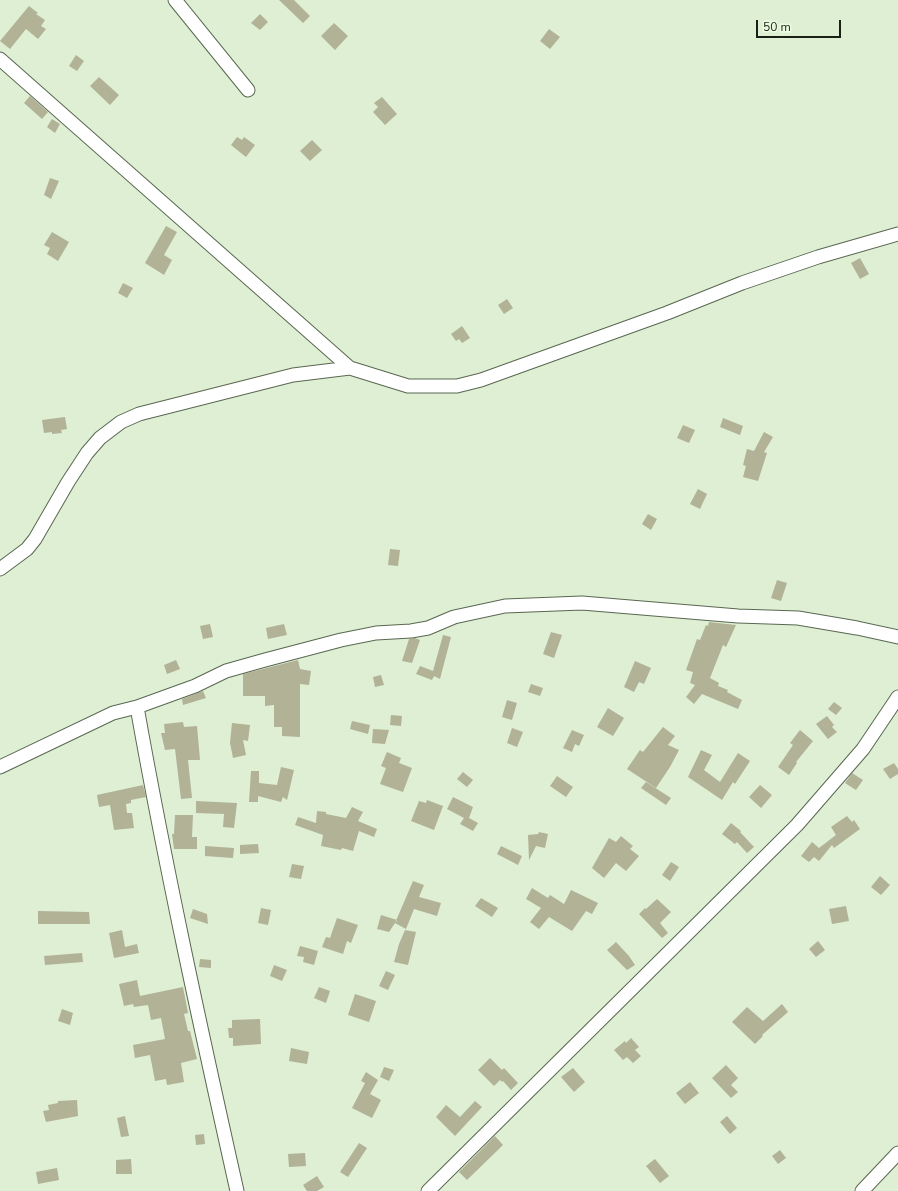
<!DOCTYPE html>
<style>
body{margin:0}
#map{position:relative;width:898px;height:1191px;overflow:hidden;background:#deefd4;font-family:"Nunito Sans",sans-serif}
canvas{display:block}
.scale{position:absolute;left:756px;top:20px;width:85px;height:18px;box-sizing:border-box;border:2px solid #1a2016;border-top:0;padding-left:5px;font-size:12px;line-height:14px;white-space:nowrap;color:#1a2016;-webkit-text-stroke:3px #ebfce1;paint-order:stroke}
</style>
<div id="map">
<canvas width="898" height="1191"></canvas>
<div class="scale">50 m</div>
</div>
<script>
const ctx = document.querySelector('canvas').getContext('2d');
ctx.lineJoin = 'round';
function paint(path, color) {
  ctx.fillStyle = color;
  ctx.fill(path, 'evenodd');
}
function stroke(path, color, width, dash) {
  ctx.strokeStyle = color;
  ctx.lineWidth = width;
  ctx.lineCap = dash ? 'butt' : 'round';
  ctx.setLineDash(dash || []);
  ctx.stroke(path);
}
paint(new Path2D(`
 M279,0H294L310,16L303,23Z
 M29,6L38,13L36,14L45,20L41,26L46,29L38,39L26,29L10,49L0,41Z
 M260,14L268,22L260,30L251,23Z
 M334,23L348,36L335,50L321,36Z
 M549,29L560,37L550,49L540,41Z
 M76,55L84,61L77,71L69,66Z
 M99,77L119,95L110,105L90,86Z
 M30,96L48,112L42,119L24,103Z
 M382,97L397,114L385,125L373,112L378,107L374,103Z
 M52,119L60,124L55,133L47,127Z
 M237,137L242,140L244,137L255,145L246,157L231,145Z
 M312,140L322,150L310,161L300,151Z
 M50,178L59,181L51,199L44,195Z
 M166,226L177,232L164,255L172,260L164,275L145,263Z
 M52,232L69,242L58,261L47,254L50,248L44,245Z
 M860,258L869,274L860,279L851,263Z
 M123,283L133,288L127,298L118,293Z
 M507,299L513,308L504,314L498,305Z
 M462,326L470,338L462,343L459,339L456,341L451,334Z
 M65,417L67,429L61,430L62,433L52,434V432L44,433L42,420Z
 M723,418L743,426L740,435L720,427Z
 M683,425L695,430L689,443L677,438Z
 M764,432L773,437L764,452L767,453L758,481L743,477L746,466L743,465L747,449L754,451Z
 M698,489L707,494L700,509L690,504Z
 M648,514L657,519L651,530L642,524Z
 M390,549L400,550L398,566L388,565Z
 M777,580L787,583L781,601L771,598Z
 M709,622L736,625L726,647L723,645L710,678L719,683L718,686L728,690L727,692L742,700L738,709L702,694L694,704L686,697L695,685L690,683L693,672L686,670L697,639L700,640L706,625L708,626Z
 M210,624L213,637L203,639L200,626Z
 M284,624L287,635L268,639L266,628Z
 M551,632L562,635L554,658L543,654Z
 M443,635L451,637L440,679L434,676L432,680L416,674L420,666L433,671Z
 M415,638L420,640L412,663L402,661L409,639Z
 M176,660L180,669L167,674L164,665Z
 M298,660L300,669L311,671L309,685L300,684V737L282,736V727H274V705L265,706V696H243V674Z
 M635,661L651,668L644,684L639,682L634,692L624,687Z
 M381,675L384,685L375,687L373,677Z
 M531,684L543,688L540,696L528,692Z
 M203,691L206,698L183,705L182,699Z
 M507,700L517,703L512,720L502,717Z
 M834,702L842,708L836,715L828,709Z
 M608,708L624,718L613,736L597,727Z
 M391,715L402,716L401,726L390,725Z
 M827,716L834,725L832,727L837,732L828,739L816,724Z
 M352,721L370,725L368,734L350,729Z
 M183,722L184,727L197,726L200,760H188L192,798L181,799L175,749L165,750L161,733H165L164,724Z
 M232,723L250,725L248,741L243,740L246,755L233,758L230,743Z
 M663,727L675,736L668,745L679,750L670,767L656,788L627,769L640,750L643,752Z
 M512,728L523,732L517,747L507,743Z
 M373,729L389,730L385,744L372,743Z
 M572,730L584,735L579,746L575,744L572,752L563,748Z
 M800,730L813,741L796,762L797,763L789,775L778,767L793,745L790,743Z
 M701,750L712,755L704,770L720,782L738,753L750,761L735,784L733,782L722,800L688,777Z
 M387,752L401,758L399,763L412,768L403,792L380,784L386,768L381,766Z
 M894,763L898,769V774L890,779L883,769Z
 M281,767L294,770L287,800L283,797L281,802L258,796V802H249L251,771H259V783L277,785Z
 M463,772L473,780L467,787L457,779Z
 M852,773L863,780L856,790L845,783Z
 M557,776L573,787L566,797L550,786Z
 M646,782L671,798L666,805L641,788Z
 M143,785L146,797L131,800V803L126,804L127,813H132L134,828L114,830L110,805L99,807L97,795Z
 M760,785L772,795L761,808L749,797Z
 M453,797L473,807L469,818L478,823L473,831L460,824L464,818L447,809Z
 M427,800L443,806L434,830L411,821L419,801L426,803Z
 M196,801L237,803L234,828L223,827L224,814L196,813Z
 M352,807L363,812L358,821L377,829L374,837L359,831L353,851L342,848L341,850L321,846L323,835L295,825L298,817L316,823L317,811L326,812V814L346,818Z
 M175,815H193L192,837H197V849H174L172,834H174Z
 M847,816L852,822L854,820L860,829L834,848L832,845L819,861L814,857L809,862L801,856L812,842L819,848L836,835L831,827Z
 M731,823L741,831L740,832L754,847L747,853L737,842L735,844L722,834Z
 M539,832L548,834L545,848L536,846L529,860L528,835L538,834Z
 M621,836L633,846L630,849L639,856L626,871L616,863L604,878L592,868L609,838L616,842Z
 M258,844L259,853L240,854V845Z
 M205,846L234,848L233,858L205,856Z
 M501,846L522,856L518,865L497,854Z
 M671,862L679,867L670,881L662,875Z
 M292,864L304,866L301,879L289,877Z
 M880,876L890,885L881,895L871,887Z
 M413,881L424,885L419,897L441,903L437,916L414,909L406,929L395,923Z
 M532,888L548,898L550,895L564,904L571,890L598,903L592,914L586,911L572,931L549,917L539,929L530,922L541,908L526,899Z
 M481,898L498,908L492,917L475,906Z
 M657,899L671,912L660,923L668,933L662,938L639,914L645,908L646,909Z
 M846,906L849,921L832,924L829,909Z
 M261,908L271,910L268,925L258,923Z
 M193,909L207,914L208,924L190,918Z
 M38,911L89,912L90,924H38Z
 M381,915L397,920L389,932L377,929Z
 M337,918L358,925L351,943L347,941L343,954L322,947L326,937L330,938Z
 M122,930L125,947L137,944L139,953L114,958L109,933Z
 M405,930L416,932L408,965L394,962L399,944Z
 M818,941L825,950L816,957L809,949Z
 M616,942L629,956L635,965L627,970L607,950Z
 M300,946L318,951L314,965L303,962L304,957L297,956Z
 M82,953L83,962L45,965L44,956Z
 M200,959L211,960V968L199,967Z
 M274,965L287,970L282,981L270,976Z
 M386,971L395,975L388,990L379,986Z
 M137,980L140,996L183,987L188,1013L184,1014L188,1031H190L197,1059L181,1063L184,1082L167,1085L166,1079L155,1081L150,1055L135,1058L133,1045L165,1039L161,1018L151,1020L148,1005L134,1007L133,1004L124,1006L119,984Z
 M319,987L330,991L326,1003L314,998Z
 M355,994L376,1001L369,1022L348,1015Z
 M782,1004L788,1012L762,1035L763,1036L755,1044L732,1022L747,1007L763,1021Z
 M62,1009L73,1013L70,1025L58,1021Z
 M260,1019L261,1044L233,1046V1038H229L228,1028H232V1020Z
 M631,1038L639,1047L635,1050L641,1056L633,1063L627,1057L623,1060L614,1050L625,1041L626,1043Z
 M291,1048L309,1052L307,1064L289,1061Z
 M490,1058L502,1070L504,1068L518,1083L511,1090L503,1081L502,1082L500,1080L494,1086L478,1070Z
 M726,1065L738,1078L731,1085L738,1092L731,1098L712,1078Z
 M384,1067L394,1070L389,1081L380,1077Z
 M573,1068L585,1082L574,1092L561,1077Z
 M366,1072L378,1080L370,1094L381,1100L372,1118L352,1108L365,1083L361,1081Z
 M690,1082L699,1093L685,1104L676,1093Z
 M77,1100L78,1116L46,1122L43,1111L49,1110L48,1105L58,1103V1101Z
 M475,1101L482,1107L455,1136L436,1117L446,1105L460,1117Z
 M125,1116L129,1136L121,1137L117,1118Z
 M727,1116L737,1128L730,1134L720,1122Z
 M204,1134L205,1144L196,1145L195,1135Z
 M495,1136L503,1145L467,1180L459,1172Z
 M359,1143L367,1148L348,1177L340,1172Z
 M780,1150L786,1158L778,1164L772,1156Z
 M305,1153L306,1166L289,1167L288,1154Z
 M131,1159L132,1174H116V1160Z
 M655,1159L669,1176L660,1183L646,1166Z
 M57,1168L59,1180L38,1184L36,1172Z
 M317,1176L324,1187L317,1191H307L303,1185Z`), '#b1b296');
const minor = new Path2D(`
 M175,0L248,90
 M0,59L350,368L408,386H457L481,380L667,313L742,283L818,257L898,234
 M0,569L27,549L35,539L68,482L87,453L100,438L121,422L139,414L293,375L350,368
 M0,767L113,713L137,707
 M237,1191C201,1030 166,870 137,707L195,686L226,671L265,660L341,640L376,633L411,631L428,628L454,617L505,606L582,603L738,616L798,618L857,628L898,637
 M428,1191L797,825L863,749L898,697
 M862,1191L898,1153`);
stroke(minor, '#596750', 15);
stroke(minor, '#fff', 13);
</script>
